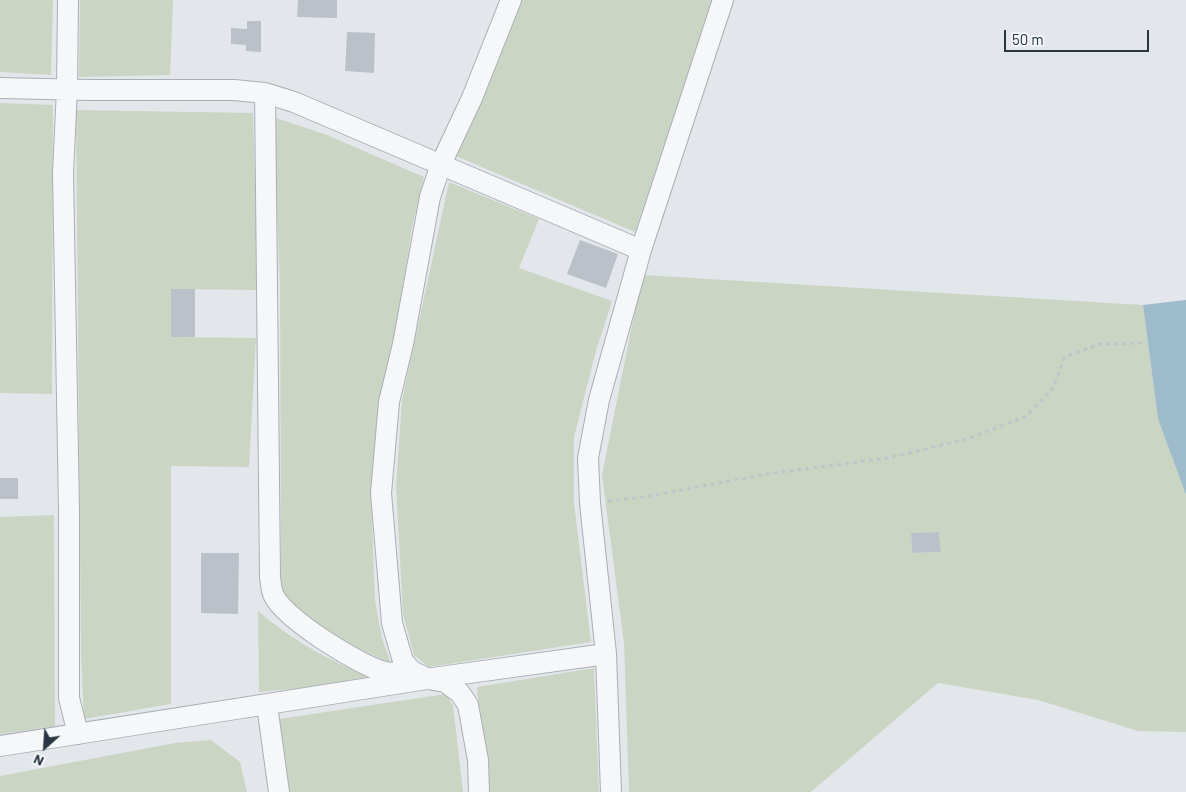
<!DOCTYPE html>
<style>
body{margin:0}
#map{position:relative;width:1186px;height:792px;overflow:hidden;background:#e3e7eb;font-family:Barlow,sans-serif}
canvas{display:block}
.north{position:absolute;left:20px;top:722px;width:50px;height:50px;-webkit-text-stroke:4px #f3f6f8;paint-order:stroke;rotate:206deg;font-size:14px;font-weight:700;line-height:20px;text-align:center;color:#2a3743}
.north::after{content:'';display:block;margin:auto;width:18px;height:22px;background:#2a3743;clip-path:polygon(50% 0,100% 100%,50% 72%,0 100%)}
.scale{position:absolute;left:1004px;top:30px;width:145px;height:22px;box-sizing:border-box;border:2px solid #2a3743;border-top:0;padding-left:6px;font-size:15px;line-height:18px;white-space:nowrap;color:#2a3743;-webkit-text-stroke:4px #f3f6f8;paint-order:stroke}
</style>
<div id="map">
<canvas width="1186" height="792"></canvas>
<div class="north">N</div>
<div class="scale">50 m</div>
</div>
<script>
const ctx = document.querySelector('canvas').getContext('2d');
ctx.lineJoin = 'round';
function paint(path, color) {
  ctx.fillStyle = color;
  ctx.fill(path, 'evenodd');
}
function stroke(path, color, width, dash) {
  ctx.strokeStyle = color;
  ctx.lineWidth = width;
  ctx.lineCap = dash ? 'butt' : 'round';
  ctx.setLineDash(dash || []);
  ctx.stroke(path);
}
paint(new Path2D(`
 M0,0H53L51,75L0,72Z
 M80,0H173L170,75L79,77Z
 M521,0H713L635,232L456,156Z
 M0,103L53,105L52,394L0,393Z
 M76,110L253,113L258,290L171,289V337L256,338L249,467L171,466V704L84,719L81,656Z
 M273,117L327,135L424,177L412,228L396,330L380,398L371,494L375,600L382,639L391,663C361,649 293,621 282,588C280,581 281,572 281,564L280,284Z
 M449,182L539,219L519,268L612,301L596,351L574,437V503L591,642L429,667L414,655L403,614L396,486L402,400Z
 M642,275L1143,305L1158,419L1186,495V732L1138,731L1038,700L938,683L811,792H629L624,643L602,475ZM939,532L941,552L912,553L911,533Z
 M54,515L55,726L0,734V517Z
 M258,611C297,644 332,662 379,681L259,692Z
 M594,668L599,792H486L477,687Z
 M446,694L453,705L463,792H290L279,719Z
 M211,740L240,762L247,792H0V776L175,743Z`), '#cbd5c4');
paint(new Path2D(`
 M1186,300V495L1158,419L1143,305Z`), '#9ebbcb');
paint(new Path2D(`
 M298,0H337V18L297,17Z
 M247,21H261V52L246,51V45L231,44V28L247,29Z
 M347,32L375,33L374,73L345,71Z
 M580,240L618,254L606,288L567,274Z
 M171,289H195V337H171Z
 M0,478H18V499H0Z
 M939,532L941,552L912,553L911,533Z
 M201,553H239L238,614L201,613Z`), '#bac1c8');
const minor = new Path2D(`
 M68,0L67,89L63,173L69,510V698L78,734
 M0,88L90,90H234L265,93L294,102L641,250
 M265,93L270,577C271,583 271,591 274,596C285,619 360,666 385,672C393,674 404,672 412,671
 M267,705L279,792
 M0,746L433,678L606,654
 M479,792L478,760L468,705L460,693L445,682L428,679L412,671L403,661L392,623L381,493L389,402L403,344L430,197L441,164L472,98L511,0
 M611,792L606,654L590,503L588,458L599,400L641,250L723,0`);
stroke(minor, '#a8afb5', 22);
stroke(new Path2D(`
 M608,501L644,497L767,474L888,458L967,439L1025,417L1052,390L1065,357L1100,344L1143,343`), '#c1c5ca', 3, [4, 4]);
stroke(minor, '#f6f7f9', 20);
</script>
